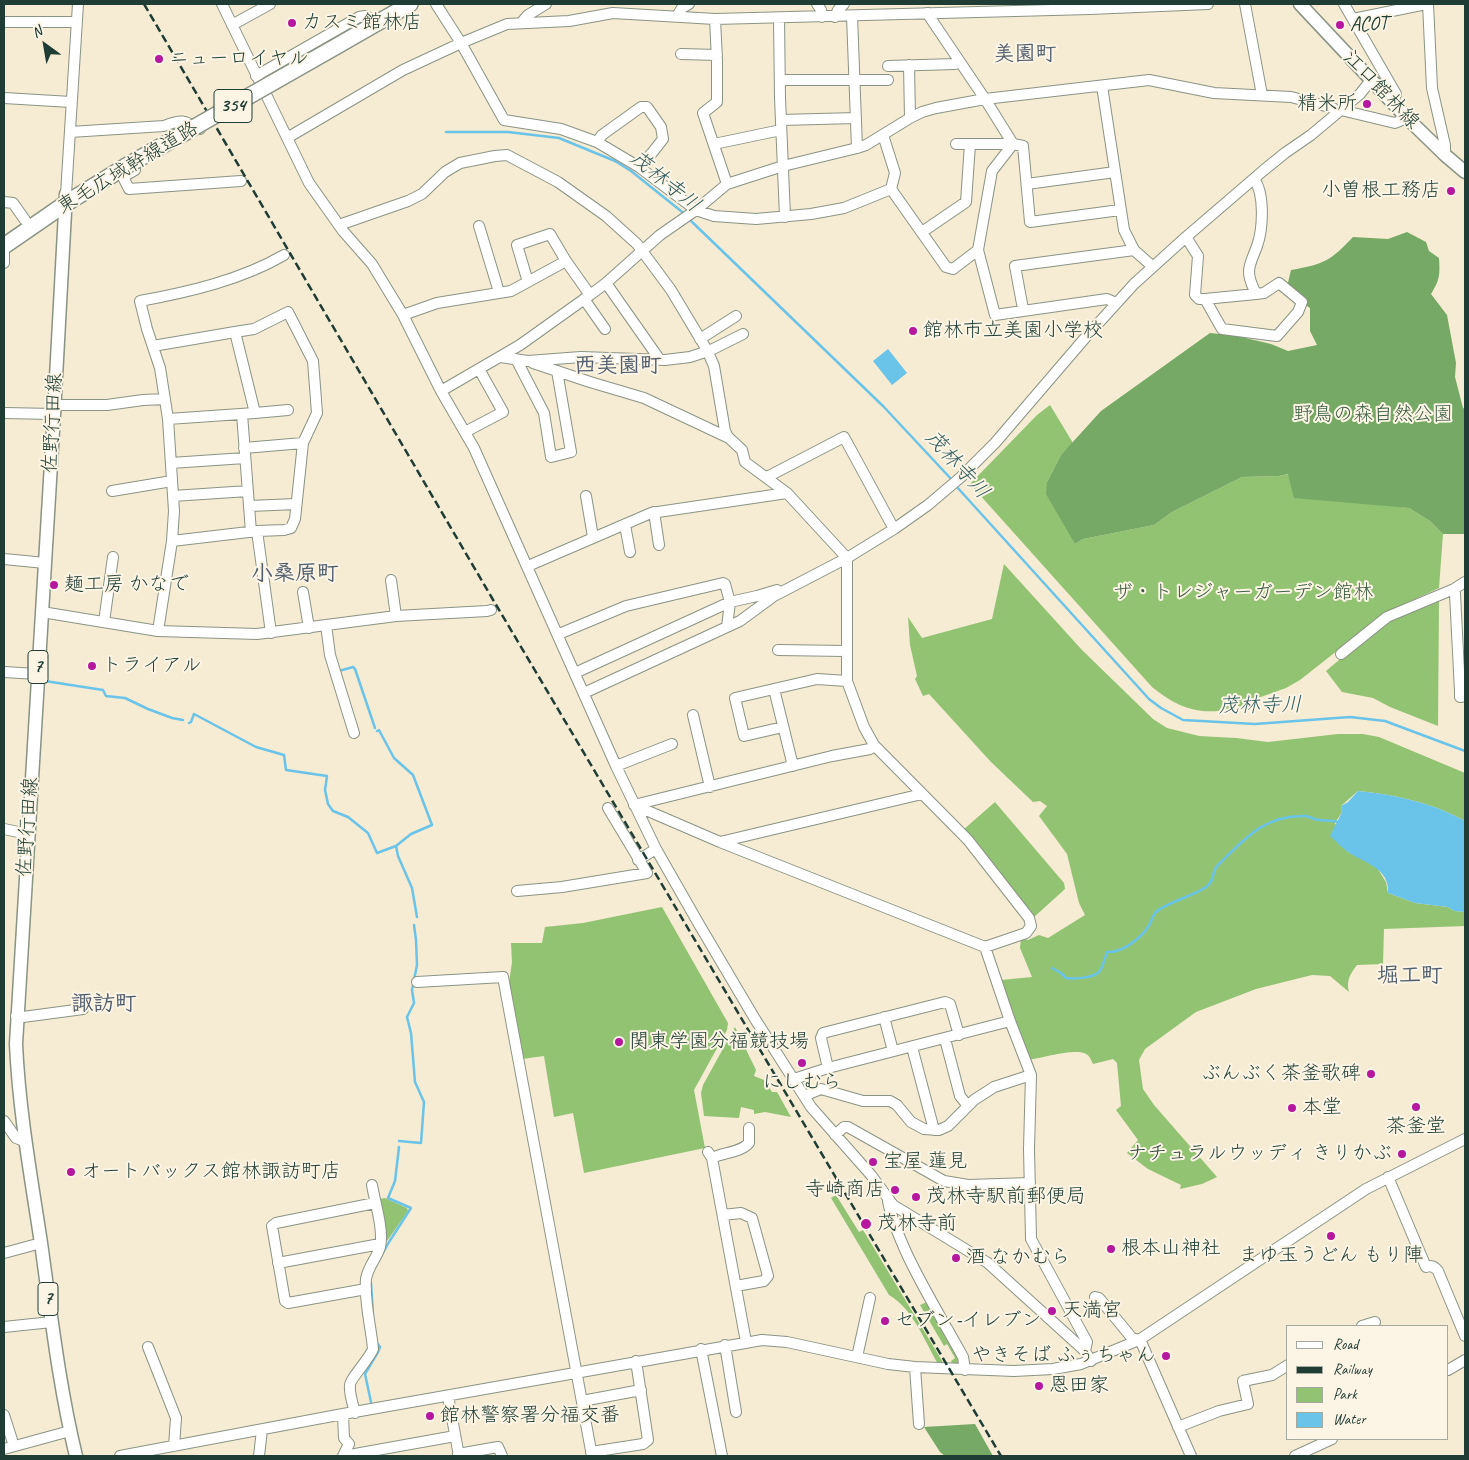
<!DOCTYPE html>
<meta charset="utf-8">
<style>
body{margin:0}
#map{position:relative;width:1469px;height:1460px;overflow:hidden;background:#f6ebd3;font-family:Caveat,sans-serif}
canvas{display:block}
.frame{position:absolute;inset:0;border:5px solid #1f3d34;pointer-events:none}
.legend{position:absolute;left:1286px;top:1325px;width:162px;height:115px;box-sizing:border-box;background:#fcf5e5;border:1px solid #a4ab9e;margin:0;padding:6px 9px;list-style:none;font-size:15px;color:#1f3d34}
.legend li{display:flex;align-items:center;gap:10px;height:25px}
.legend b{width:25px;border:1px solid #a4ab9e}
.north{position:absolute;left:20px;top:20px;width:50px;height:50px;-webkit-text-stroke:4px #fcf5e5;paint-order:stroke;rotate:328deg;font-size:14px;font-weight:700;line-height:20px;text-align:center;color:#1f3d34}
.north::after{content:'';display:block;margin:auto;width:18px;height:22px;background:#1f3d34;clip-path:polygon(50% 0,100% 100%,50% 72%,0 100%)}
</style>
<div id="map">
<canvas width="1469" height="1460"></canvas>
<div class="frame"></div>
<ul class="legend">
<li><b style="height:6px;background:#fff"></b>Road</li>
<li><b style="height:6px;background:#1f3d34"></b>Railway</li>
<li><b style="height:14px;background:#92c373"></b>Park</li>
<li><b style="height:14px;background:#6ac3e8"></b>Water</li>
</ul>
<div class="north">N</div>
</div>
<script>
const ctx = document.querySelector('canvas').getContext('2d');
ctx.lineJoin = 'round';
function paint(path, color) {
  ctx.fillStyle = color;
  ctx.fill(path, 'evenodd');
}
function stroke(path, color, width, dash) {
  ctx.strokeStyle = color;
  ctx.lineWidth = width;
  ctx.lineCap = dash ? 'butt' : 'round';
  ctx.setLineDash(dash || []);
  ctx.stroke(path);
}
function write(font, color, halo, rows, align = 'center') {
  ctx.font = font + ' Caveat,"Klee One",sans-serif';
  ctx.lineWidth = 4;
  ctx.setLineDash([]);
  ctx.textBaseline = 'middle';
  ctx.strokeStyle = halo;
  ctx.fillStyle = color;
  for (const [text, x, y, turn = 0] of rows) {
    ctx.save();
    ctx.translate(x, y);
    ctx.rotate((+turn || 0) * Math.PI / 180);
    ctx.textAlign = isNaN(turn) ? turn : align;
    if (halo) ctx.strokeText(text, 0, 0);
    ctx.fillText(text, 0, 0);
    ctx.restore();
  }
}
paint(new Path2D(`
 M1050,405L1073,443L1061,455L1047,482L1075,544L1083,539L1154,525L1172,512L1242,477L1279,476L1289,474L1374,504L1409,508L1430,521L1443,534L1439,588L1385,613L1300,680L1286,688L1258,698L1257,704C1211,714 1191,718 1152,687L970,484L1037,415Z
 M1004,564L1082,650L1153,719L1167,728L1199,736L1236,738L1268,742L1338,734H1363L1379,737L1465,773V821C1436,804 1393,794 1358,791L1341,806L1342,812L1335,823L1348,852L1376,866L1386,882L1388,893L1415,903L1448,907L1454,911L1465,912V926L1384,929L1383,964L1357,965C1350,974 1346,981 1349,992L1330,976L1312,975L1256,989L1196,1012L1145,1049L1139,1060L1143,1089L1154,1105L1217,1177L1202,1184L1180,1189L1181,1185L1148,1169L1127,1153L1138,1140L1116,1110L1121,1106L1117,1063L1113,1059L1093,1064C1091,1060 1090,1056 1086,1054C1076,1048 1042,1058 1029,1060L1001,980L1032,977L1020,948L1021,938L1028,940L1039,935L1048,938L1085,915L1079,903L1067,854L1039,816L1047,806L1040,801L1033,802L991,762L929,694L923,696L915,679L917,676L910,645L908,617L922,638L992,619Z
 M1439,600L1438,726L1390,707L1373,698L1342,692L1326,671L1376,629L1389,620Z
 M995,802L1064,883L1065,889L1033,918L963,830Z
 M662,907L728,1023L727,1030L694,1090L705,1148L584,1173L573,1113L554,1117L544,1056L522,1059L509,983L512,962L511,943H542L545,927L583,923Z
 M735,1027L756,1070L754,1076L764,1080L772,1092H777L791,1117L765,1112L754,1114V1110L741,1107L739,1118L704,1116L701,1093L703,1085Z
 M836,1195L859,1232L863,1230L944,1364H938C924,1340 913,1309 889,1295L831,1198Z
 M385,1198L407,1208L408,1211L387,1241L379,1199Z
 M927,1302L959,1361L957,1364L953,1365L951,1361L955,1358L947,1344L944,1346L920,1305Z`), '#92c373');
paint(new Path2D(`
 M1407,232L1426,242L1429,251L1439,258C1440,274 1440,280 1431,294L1447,315L1456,363L1455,377L1463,408L1465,409V534H1443L1430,521L1409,508L1294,498L1288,474L1279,476L1242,477L1172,512L1154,525L1083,539L1075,544L1046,494L1047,482L1061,455L1101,411L1210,333L1237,336L1271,344L1288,351L1317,345L1310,331V308L1286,291L1291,270C1325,264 1330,261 1353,237L1388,239Z
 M975,1424L993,1456H945L940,1452L924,1427Z`), '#75a965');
paint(new Path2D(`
 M888,349L907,373L892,385L873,361Z
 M1358,791C1393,794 1436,804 1465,821V912L1454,911L1448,907L1415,903L1388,893C1390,868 1364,863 1348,852C1342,848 1336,841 1330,836L1342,812L1341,806L1348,802Z`), '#6ac3e8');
stroke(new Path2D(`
 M446,132H508L559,138L615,161L631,171L686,215
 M689,219L883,406L953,481
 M956,486L1149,699L1161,708L1183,720L1255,724L1350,717L1385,721L1465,751
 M339,671L353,667L355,669L375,728
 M45,681L103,690L106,696L125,698L148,709L172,718L183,720
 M189,723L191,722L194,714L256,747L284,755L286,770L327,776L325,790L328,804L333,811L348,817L368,833L377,853L396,846
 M377,731L379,730L394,758L413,775L432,825L411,834L396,846L398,856L412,888L417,917
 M1052,968L1061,973L1066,978C1075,979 1093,978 1099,972C1103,967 1105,958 1107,952C1122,953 1140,939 1148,927C1151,923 1152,917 1155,913C1162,904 1194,896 1206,887C1216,880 1211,871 1218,865C1245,839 1264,815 1305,816C1310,816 1314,820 1319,820C1326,821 1331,820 1338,822
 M399,1141L421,1143L424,1102L415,1082L411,1033L407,1017L414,1003L412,990L417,965L416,940L414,925
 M379,1260L389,1242L411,1208L388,1198L395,1181L399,1147
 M371,1283L373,1315
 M371,1402L365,1374L378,1352L380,1347L377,1343`), '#6ac3e8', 2.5);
const minor = new Path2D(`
 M222,4L309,183L343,231L372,264L403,315L441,391L474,448L616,766L656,849L700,926L755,1019L811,1107L871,1175L893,1205L988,1263L1085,1351L1091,1361
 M436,4L461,43L504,120L561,129L597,142L639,167L696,210L714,216L756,219L811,214L844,208L891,189
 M817,4L821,10L822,17
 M1245,4L1262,95
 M1344,4L1396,94L1393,103
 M1428,4L1432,88L1445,145V155
 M927,13L985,99L1013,144
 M677,16L682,8L689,4
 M852,16L857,148
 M835,17L838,10L844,4
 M779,18L780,98L785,217
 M715,19L717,60V102L703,113L727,184
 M1353,19L1426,4
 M4,22H77
 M521,23L528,15L546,4
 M232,25L270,4
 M681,54L717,55
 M909,65L910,118
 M888,66L955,64L960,62
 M256,76L359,17L365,16L370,18
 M780,80H888
 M1102,86L1124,230L1134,250L1152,266
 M4,98L71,102
 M1341,110L1395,123L1407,118
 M781,120L856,118
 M70,132L164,126C181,119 184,120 200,129
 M883,135L895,173L891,189
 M287,138L403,70L461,43L507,24L569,21L613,13L715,19L1090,9L1208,4
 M597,142L602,135L641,107H647L661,127L663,139L652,153L639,167
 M714,144L781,130
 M956,144H1013L1023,146L1030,222L1120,210
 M135,170L123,177L129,189L241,181
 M1027,184L1115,172
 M891,189L946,267L953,269L978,250L992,171L1013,144
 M66,194L78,4
 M4,202L13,203L25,220
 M339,225L408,201L422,194L445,172L460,163L495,156L507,155L558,182L606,216L637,244L671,290L707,350L714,366L725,431L728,437L742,450L745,462L787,493L847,558V681L864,727L874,745L968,840L1029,918L1031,926L1026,933L985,947L720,842L634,805
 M479,226L499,292
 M922,232L966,202L970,144
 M1186,237L1198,256L1195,295L1199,299H1205L1256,294
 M4,247V263
 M978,250L995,315L1107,299L1116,303
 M528,282L517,245L550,234L566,261L590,295
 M606,283L660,360
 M584,299L605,329
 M1205,299L1222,329L1277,336L1298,312L1302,302L1279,283L1264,293L1256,294C1253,287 1249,280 1249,272C1249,263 1254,255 1257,246C1263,229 1265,194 1254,179
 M1023,309L1015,266L1134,250
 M403,315L437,303L511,291L566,261
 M700,339L736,316
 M153,346L235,332L255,413
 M500,357L528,361L581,357L665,360L690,357L711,350L743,334
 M516,359L544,413L551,457L571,452L557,371
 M533,363L590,382L644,398L729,438
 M441,391L520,345L590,295L606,283L660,235L696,210L727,184L783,166L857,148L866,145L910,118L922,112L936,108L985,99L1149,80L1214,93L1291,97L1333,108
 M55,405H107L143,400L165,399
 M4,413L54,414
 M242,414L251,532
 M168,419L255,413L288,410
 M465,432L503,412L479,369
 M244,448L303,443
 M171,463L245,458
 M767,477L844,437L894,529
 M112,491L172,481
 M173,496L248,491
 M586,496L593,537
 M249,506L296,504
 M654,512L659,545
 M625,525L630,552
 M257,531L271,633
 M172,541L257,531L284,530L291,528L295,519L303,443L317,413L313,361L288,312L254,329L235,332
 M4,559L45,563
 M528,566L651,513L787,493
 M391,580L396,616
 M1454,589L1455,594L1460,691V697L1465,696
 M303,592L309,628
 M42,612L158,631L257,634L396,616L487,611L491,610
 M104,622L113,557
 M326,625L330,655L354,733
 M158,631L172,541L174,511L168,419L160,368L147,329L140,301C189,292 241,280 284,255
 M559,634L626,606L723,583L725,584L730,602L727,627
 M778,650L846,651
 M1341,654L1387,617L1454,589L1465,582
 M4,672L37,674
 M575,673L730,602L757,596L777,590
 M774,689L793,766
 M584,693L740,621L774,596L847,558L894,529L928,505L961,477L995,443L1085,338L1134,284L1186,237L1264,170L1285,153L1311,135L1360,94L1371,80
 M693,715L710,787
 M783,727L744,736L735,698L817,679L847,681
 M616,766L672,744
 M634,805L832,756L870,749L874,745
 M4,829L28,834
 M720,842L922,794
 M638,860L656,849
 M517,891L562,887L647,873L608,808
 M985,947L1010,1021L1031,1075L1029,1149L1031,1239L1087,1342L1085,1351
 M417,982L503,977L592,1456
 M16,1016L23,1017L83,1009
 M884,1017L893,1051
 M945,1039L960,1096L968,1106
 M912,1047L934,1130
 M828,1068L821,1038L823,1033L945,1002L950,1004L959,1035
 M794,1079L828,1068L1010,1021
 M804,1096L821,1089L863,1101H890L897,1105L911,1122L924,1129L939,1130L948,1126L974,1100L994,1087L1031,1075
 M4,1121L16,1138L24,1141
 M835,1135L844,1127H848L944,1181L968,1185L1030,1183
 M708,1152L712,1158L746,1342
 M712,1158C724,1152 740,1153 749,1143V1128
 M1388,1177L1426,1267C1431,1265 1435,1267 1438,1271L1465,1336
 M888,1201C891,1219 899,1236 906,1252C923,1289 944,1322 963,1357L965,1370
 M723,1215L741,1213L752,1218L768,1276L764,1281L736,1286
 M4,1253L41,1243
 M278,1263L380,1244
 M366,1289L288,1303L285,1301L272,1226L276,1223L375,1203
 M1095,1297L1099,1298L1132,1338L1139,1340L1142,1344L1191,1456
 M1362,1326L1375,1322
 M4,1327L52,1322
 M725,1345L736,1412
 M148,1347L176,1418L174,1446
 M701,1349L722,1456
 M857,1357L870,1298
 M915,1367L919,1424
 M1448,1370L1465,1360
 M448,1396L459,1456
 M582,1401L641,1390
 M355,1413C353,1404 349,1394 350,1385C350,1379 370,1358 373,1349C371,1326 364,1302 366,1279C368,1266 377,1258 380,1247C384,1230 375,1203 372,1185
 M343,1414L344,1438L349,1444L343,1456
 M4,1415L14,1446
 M1178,1427L1219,1411L1248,1404L1243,1381L1272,1375L1288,1365
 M4,1449L70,1431
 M591,1452L643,1444L648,1440L636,1361
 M458,1454L498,1447L502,1456
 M120,1456L343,1414L762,1340L787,1342L888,1364L915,1367L1014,1371L1053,1369L1081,1364L1139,1340L1366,1189L1465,1139
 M259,1456L262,1430
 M344,1456L455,1436
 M1295,1456L1332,1439`);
const major = new Path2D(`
 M1300,4L1407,118L1445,155L1465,172
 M66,194L54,414L16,1044C19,1111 31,1177 41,1243C51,1314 59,1386 76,1456`);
const highway = new Path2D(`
 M337,46L410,4
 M4,246L65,204L128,165`);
stroke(minor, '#8a9484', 12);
stroke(major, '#8a9484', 15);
stroke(highway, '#8a9484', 18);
stroke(minor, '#fff', 10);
stroke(major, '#fff', 12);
stroke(highway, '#fff', 15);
stroke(new Path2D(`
 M144,4L492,598L1001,1456`), '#1f3d34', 2.5, [8, 4]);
const highwayBridge = new Path2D(`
 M128,165L337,46`);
stroke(highwayBridge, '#8a9484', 18, []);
stroke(highwayBridge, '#fff', 15);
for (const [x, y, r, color] of [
 [292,23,5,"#b5179e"],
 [1340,25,5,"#b5179e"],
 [159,59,5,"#b5179e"],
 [1367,104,5,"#b5179e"],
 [1451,191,5,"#b5179e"],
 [913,331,5,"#b5179e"],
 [54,585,5,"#b5179e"],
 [92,666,5,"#b5179e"],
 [619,1042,5,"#b5179e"],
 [802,1063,5,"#b5179e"],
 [1371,1074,5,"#b5179e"],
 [1416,1107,5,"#b5179e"],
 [1292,1108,5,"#b5179e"],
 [1402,1154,5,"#b5179e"],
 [873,1162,5,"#b5179e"],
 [71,1172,5,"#b5179e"],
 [895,1190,5,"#b5179e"],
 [916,1197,5,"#b5179e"],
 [866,1224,6,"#b5179e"],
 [1331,1236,5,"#b5179e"],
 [1111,1249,5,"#b5179e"],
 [956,1258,5,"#b5179e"],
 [1052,1311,5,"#b5179e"],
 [885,1321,5,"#b5179e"],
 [1166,1356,5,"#b5179e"],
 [1039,1386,5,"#b5179e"],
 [430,1416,5,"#b5179e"]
]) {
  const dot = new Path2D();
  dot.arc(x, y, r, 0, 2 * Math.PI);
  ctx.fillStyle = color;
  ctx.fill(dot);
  stroke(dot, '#fcf5e5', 2);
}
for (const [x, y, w] of [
 [233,106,38],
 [38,667,20],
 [48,1299,20]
]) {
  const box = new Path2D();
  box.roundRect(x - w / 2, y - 16.5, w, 33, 4);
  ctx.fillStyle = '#fcf5e5';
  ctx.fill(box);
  stroke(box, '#1f3d34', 1);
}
write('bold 19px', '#1f3d34', null, [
 ["354",233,106],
 ["7",38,667],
 ["7",48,1299]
]);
write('20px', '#1f3d34', '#fcf5e5', [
 ["カスミ館林店",302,23],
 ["ACOT",1350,25],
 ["ニューロイヤル",169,59],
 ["精米所",1357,104,"right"],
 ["小曽根工務店",1441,191,"right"],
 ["館林市立美園小学校",923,331],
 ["麺工房 かなで",64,585],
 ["トライアル",102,666],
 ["関東学園分福競技場",629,1042],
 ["ぶんぶく茶釜歌碑",1361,1074,"right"],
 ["にしむら",802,1083,"center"],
 ["本堂",1302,1108],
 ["茶釜堂",1416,1127,"center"],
 ["ナチュラルウッディ きりかぶ",1392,1154,"right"],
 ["宝屋 蓮見",883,1162],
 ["オートバックス館林諏訪町店",81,1172],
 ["寺崎商店",885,1190,"right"],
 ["茂林寺駅前郵便局",926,1197],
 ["茂林寺前",877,1224],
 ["根本山神社",1121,1249],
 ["まゆ玉うどん もり陣",1331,1256,"center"],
 ["酒 なかむら",966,1258],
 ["天満宮",1062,1311],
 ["セブン-イレブン",895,1321],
 ["やきそば ふぅちゃん",1156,1356,"right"],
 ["恩田家",1049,1386],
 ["館林警察署分福交番",440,1416]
], 'left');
write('20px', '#1f3d34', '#fcf5e5', [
 ["江口館林線",1381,90,46],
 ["東毛広域幹線道路",128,168,-31],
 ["佐野行田線",53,423,-87],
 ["佐野行田線",28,827,-86]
]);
write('20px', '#3c5e44', '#fcf5e5', [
 ["野鳥の森自然公園",1373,415],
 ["ザ・トレジャーガーデン館林",1243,593]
]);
write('bold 21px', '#515f6f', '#fcf5e5', [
 ["美園町",1025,54]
]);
write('italic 21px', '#325e61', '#fcf5e5', [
 ["茂林寺川",665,182,39],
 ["茂林寺川",957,465,48],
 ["茂林寺川",1260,706,-1]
]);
write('bold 22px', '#515f6f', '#fcf5e5', [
 ["西美園町",618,366],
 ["小桑原町",295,574],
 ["堀工町",1410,976],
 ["諏訪町",104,1004]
]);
</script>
